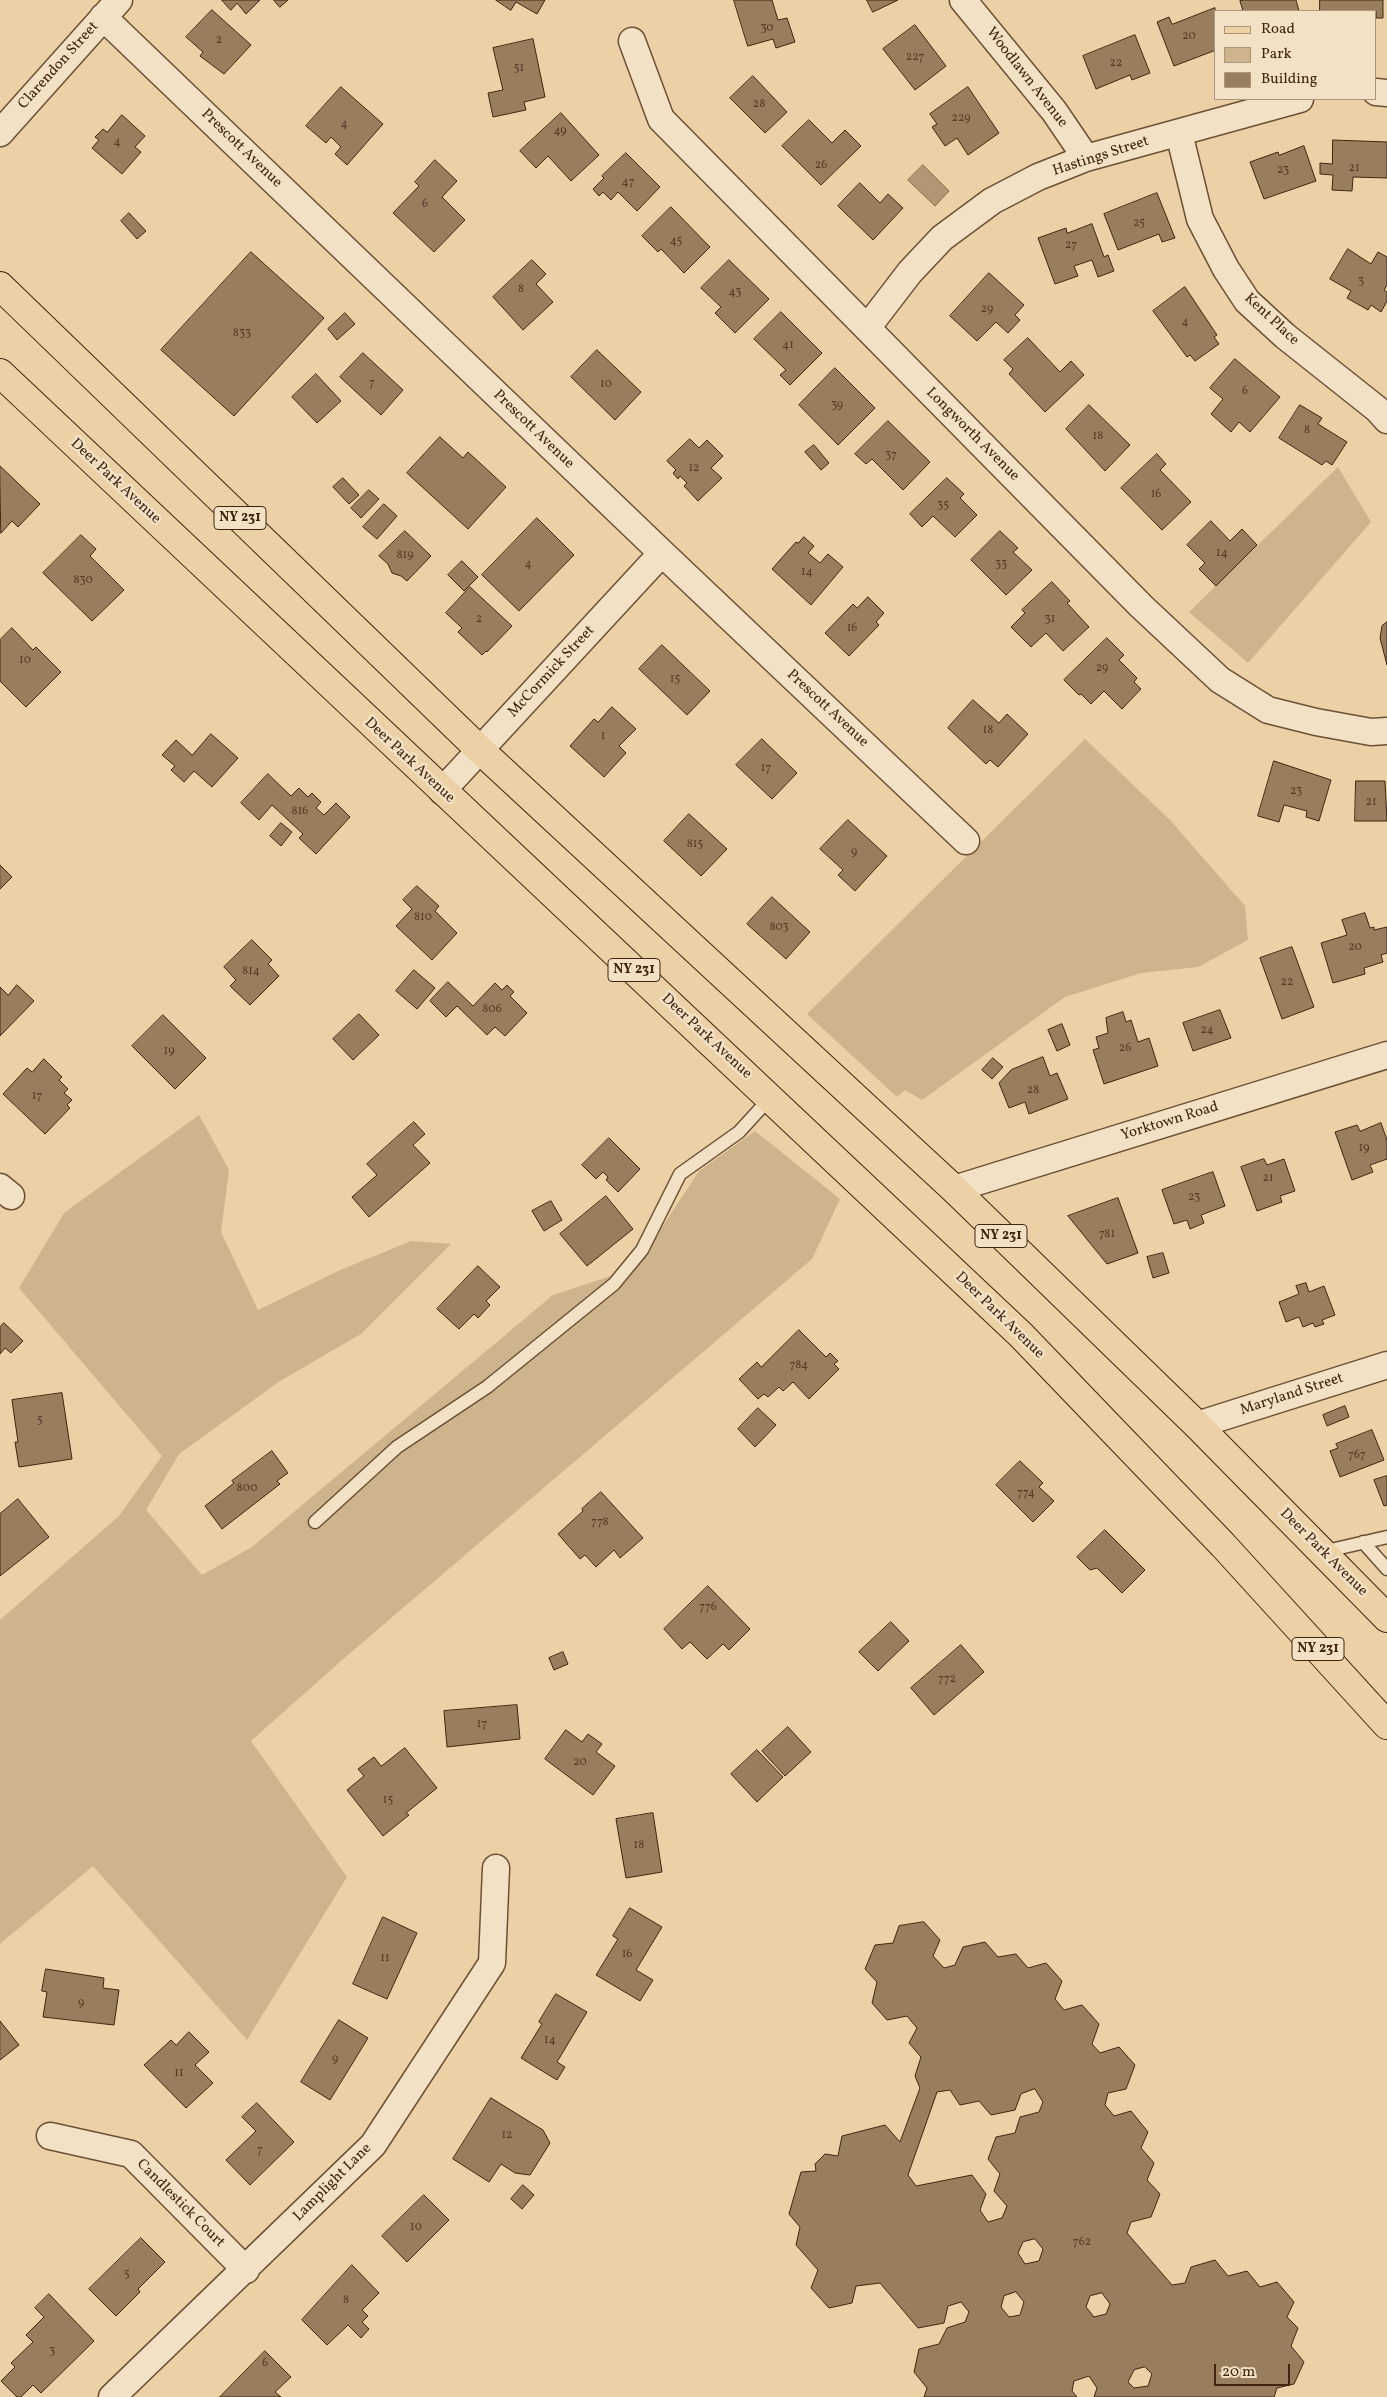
<!DOCTYPE html>
<style>
body{margin:0}
#map{position:relative;width:1387px;height:2397px;overflow:hidden;background:#ebd1a5;font-family:Vollkorn,serif}
canvas{display:block}
.legend{position:absolute;left:1214px;top:10px;width:162px;height:90px;box-sizing:border-box;background:#f2e1c4;border:1px solid #ab967c;margin:0;padding:6px 9px;list-style:none;font-size:15px;color:#412511}
.legend li{display:flex;align-items:center;gap:10px;height:25px}
.legend b{width:25px;border:1px solid #ab967c}
.scale{position:absolute;left:1214px;top:2364px;width:76px;height:22px;box-sizing:border-box;border:2px solid #412511;border-top:0;padding-left:6px;font-size:15px;line-height:18px;white-space:nowrap;color:#412511;-webkit-text-stroke:4px #f2e1c4;paint-order:stroke}
</style>
<div id="map">
<canvas width="1387" height="2397"></canvas>
<ul class="legend">
<li><b style="height:6px;background:#ebd1a5"></b>Road</li>
<li><b style="height:14px;background:#ceb48c"></b>Park</li>
<li><b style="height:14px;background:#997e5e"></b>Building</li>
</ul>
<div class="scale">20 m</div>
</div>
<script>
const ctx = document.querySelector('canvas').getContext('2d');
ctx.lineJoin = 'round';
function paint(path, color) {
  ctx.fillStyle = color;
  ctx.fill(path, 'evenodd');
}
function stroke(path, color, width, dash) {
  ctx.strokeStyle = color;
  ctx.lineWidth = width;
  ctx.lineCap = dash ? 'butt' : 'round';
  ctx.setLineDash(dash || []);
  ctx.stroke(path);
}
function write(font, color, halo, rows, align = 'center') {
  ctx.font = font + ' Vollkorn,serif';
  ctx.lineWidth = 5;
  ctx.setLineDash([]);
  ctx.textBaseline = 'middle';
  ctx.strokeStyle = halo;
  ctx.fillStyle = color;
  for (const [text, x, y, turn = 0] of rows) {
    ctx.save();
    ctx.translate(x, y);
    ctx.rotate((+turn || 0) * Math.PI / 180);
    ctx.textAlign = isNaN(turn) ? turn : align;
    if (halo) ctx.strokeText(text, 0, 0);
    ctx.fillText(text, 0, 0);
    ctx.restore();
  }
}
paint(new Path2D(`
 M1338,467L1371,522L1248,663L1189,612Z
 M1085,739L1170,820L1245,906L1248,940L1198,967L1141,973L1065,997L922,1100L905,1090L897,1097L807,1014Z
 M199,1115L229,1170L221,1232L258,1310L338,1271L411,1241L451,1244L361,1334L280,1381L179,1454L146,1510L202,1575L252,1547L553,1295L635,1268L699,1171L755,1131L840,1199L812,1259L349,1654L251,1741L347,1877L247,2040L93,1866L0,1944V1620L119,1516L162,1456L19,1288L64,1213Z`), '#ceb48c');
const water = new Path2D(`
 M923,165L949,191L935,206L908,180Z`);
paint(water, '#b19773');
stroke(water, '#84694c', 1);
const building = new Path2D(`
 M222,0H260L246,14L237,3L231,10Z
 M274,0H288L280,7Z
 M496,0H545L537,14L516,2L511,10Z
 M734,0H772L778,20L787,18L795,42L776,48L773,39L748,46Z
 M867,0H898L873,12Z
 M1245,0H1296L1299,11H1243L1240,1Z
 M1320,0H1383V18H1376V11H1320Z
 M1215,8L1216,50L1174,66L1157,22L1169,17L1172,24Z
 M212,10L251,45L224,74L200,56L203,52L186,37Z
 M915,25L946,66L915,90L883,49Z
 M1135,35L1150,73L1132,80L1130,75L1096,89L1083,56Z
 M533,39L545,97L524,102L526,110L493,117L488,93L503,90L493,48Z
 M753,76L787,112L765,133L730,98Z
 M341,87L383,124L347,165L335,154L341,147L331,137L326,143L306,126Z
 M968,87L999,133L968,155L957,138L945,146L932,127L937,124L930,114Z
 M561,113L599,155L571,181L548,156L536,168L520,151Z
 M122,115L145,136L135,147L141,152L122,174L92,148L99,140L95,137L103,129L107,132Z
 M809,120L832,143L845,130L861,146L821,185L782,146Z
 M1333,140L1387,142V178L1353,177L1352,191L1332,190L1333,175L1320,174V163L1332,164Z
 M1304,146L1316,181L1264,199L1250,162L1278,152L1279,155Z
 M626,153L660,187L637,211L618,192L611,200L603,192L599,196L593,189L604,178L602,176Z
 M435,160L457,181L442,197L465,220L434,252L393,213L419,186L415,182Z
 M860,183L880,203L888,194L903,208L873,240L838,206Z
 M1157,193L1175,238L1162,242L1159,234L1118,250L1104,214Z
 M671,207L710,247L684,273L661,249L658,252L642,236Z
 M129,213L146,231L137,239L121,221Z
 M1092,224L1104,257L1108,255L1114,271L1098,277L1092,260L1074,266L1078,276L1055,284L1038,238L1066,228L1067,233Z
 M1348,249L1371,264L1378,252L1387,257V285L1384,290L1387,292V301L1381,312L1371,305L1368,310L1347,298L1351,291L1330,279Z
 M251,252L324,318L234,416L161,350Z
 M532,260L546,274L536,284L553,302L523,330L493,297Z
 M729,260L769,299L735,333L715,313L721,307L701,288Z
 M989,273L1024,305L1015,315L1020,320L1008,333L996,322L977,341L950,316Z
 M1185,287L1217,335L1214,337L1219,344L1195,361L1190,355L1187,357L1153,311Z
 M781,312L822,353L790,385L780,375L786,370L754,339Z
 M345,313L355,324L337,340L328,329Z
 M1028,338L1060,372L1071,361L1084,375L1045,412L1009,374L1013,369L1004,360Z
 M597,350L641,392L615,420L571,377Z
 M363,353L403,390L381,415L340,377Z
 M1235,359L1280,397L1250,432L1239,422L1231,432L1211,414L1223,399L1210,388Z
 M835,368L875,408L838,445L799,405Z
 M316,374L341,401L317,423L292,397Z
 M1089,405L1130,445L1105,471L1066,429Z
 M1300,405L1322,418L1318,424L1347,442L1332,465L1326,461L1322,465L1279,438Z
 M888,421L930,462L903,490L872,459L866,464L855,454Z
 M440,437L463,458L468,452L506,487L468,529L407,473Z
 M690,439L699,448L707,440L723,456L711,468L722,478L698,501L684,486L687,483L680,476L678,479L673,473L676,470L667,461Z
 M814,445L829,463L821,470L805,452Z
 M1157,454L1166,464L1160,470L1191,502L1162,530L1121,488Z
 M0,466L40,504L18,527L12,521L1,533Z
 M343,478L359,495L349,504L333,487Z
 M947,478L964,494L960,498L977,515L955,537L933,516L922,527L910,514Z
 M369,490L379,499L361,518L351,508Z
 M384,504L397,516L377,539L363,527Z
 M537,518L574,555L519,611L482,575Z
 M1211,521L1230,541L1242,529L1257,545L1216,586L1199,569L1205,563L1187,545Z
 M405,531L431,556L407,581L401,576L392,573L388,564L379,556Z
 M1000,531L1018,548L1013,552L1032,570L1006,595L971,560Z
 M81,535L96,549L90,556L124,590L92,621L43,573Z
 M804,537L814,546L808,553L820,563L828,554L843,567L811,605L772,569L796,542L798,543Z
 M462,561L478,577L464,591L448,575Z
 M1052,582L1070,601L1067,603L1089,627L1063,651L1046,633L1031,647L1011,627L1025,613L1022,610Z
 M470,587L512,626L487,652L486,651L482,655L458,632L462,628L446,613Z
 M868,597L884,613L876,622L879,625L849,656L825,633L853,604L857,608Z
 M1387,622V665L1380,638L1382,626Z
 M12,628L33,650L36,647L61,672L26,707L0,681V640Z
 M1107,638L1124,655L1119,660L1137,678L1134,682L1141,689L1122,709L1104,691L1091,704L1081,694L1079,695L1064,680Z
 M662,645L710,691L687,715L639,669Z
 M973,700L999,723L1007,714L1028,734L998,767L990,760L986,764L948,728Z
 M612,707L636,729L619,746L626,753L604,777L570,746L594,719L598,722Z
 M211,734L238,758L212,787L194,771L184,782L171,770L175,766L162,755L176,740L192,755Z
 M762,739L797,773L772,799L736,765Z
 M1274,761L1331,780L1319,821L1306,817L1307,811L1284,805L1279,822L1258,816Z
 M268,774L291,796L299,788L308,797L312,793L321,802L316,808L324,815L336,803L350,817L316,854L299,838L303,834L272,805L259,820L241,803Z
 M1356,781H1385L1387,821H1355Z
 M689,814L727,849L701,876L664,841Z
 M848,820L887,856L855,891L838,875L843,870L820,849Z
 M281,823L292,832L281,846L270,836Z
 M0,865L12,877L0,889Z
 M417,886L439,906L435,911L457,933L432,960L396,926L412,909L403,900Z
 M772,897L810,932L786,959L747,924Z
 M1365,913L1370,928L1374,927V930L1387,927V953L1381,955L1383,962L1364,968L1365,974L1333,983L1321,943L1347,935L1342,920Z
 M252,940L272,960L268,964L279,976L250,1005L230,986L236,980L224,967Z
 M1292,947L1314,1007L1282,1019L1260,958Z
 M414,970L435,988L417,1009L396,991Z
 M448,982L473,1006L495,983L502,990L507,985L514,992L510,996L527,1013L505,1036L495,1027L487,1035L457,1006L446,1017L430,1001Z
 M17,985L34,1001L0,1036V987L8,995Z
 M1220,1010L1231,1038L1193,1051L1183,1023Z
 M1123,1012L1126,1022L1131,1020L1138,1042L1149,1038L1158,1066L1104,1084L1093,1050L1099,1048L1096,1037L1108,1033L1106,1018Z
 M359,1014L379,1035L353,1060L333,1039Z
 M163,1015L206,1058L175,1089L132,1046Z
 M1062,1024L1070,1045L1057,1051L1048,1030Z
 M1043,1057L1050,1076L1057,1073L1068,1099L1029,1114L1025,1102L1009,1108L999,1083L1011,1070Z
 M993,1058L1003,1067L992,1079L982,1070Z
 M44,1059L62,1077L59,1080L68,1089L64,1093L72,1100L67,1105L70,1108L45,1134L3,1094L27,1068L32,1072Z
 M414,1122L425,1134L413,1145L430,1163L369,1217L352,1197L377,1175L367,1164Z
 M1381,1123L1387,1140V1159L1370,1165L1373,1172L1352,1180L1335,1132L1357,1125L1360,1131Z
 M609,1138L640,1169L618,1192L606,1180L608,1177L603,1172L596,1179L582,1165Z
 M1264,1159L1267,1165L1284,1159L1295,1191L1280,1196L1282,1202L1257,1211L1241,1167Z
 M1213,1172L1225,1206L1201,1215L1204,1223L1190,1229L1187,1220L1174,1224L1162,1190Z
 M606,1196L633,1229L587,1266L560,1234Z
 M1118,1198L1138,1253L1107,1264L1068,1216Z
 M551,1201L562,1220L544,1231L532,1211Z
 M1163,1253L1169,1273L1153,1278L1147,1257Z
 M478,1266L500,1287L486,1301L490,1305L478,1318L474,1314L459,1329L437,1309Z
 M1306,1283L1309,1292L1324,1286L1335,1315L1322,1320L1324,1324L1315,1327L1313,1323L1303,1327L1299,1317L1286,1322L1279,1302L1299,1294L1296,1286Z
 M4,1323L23,1341L11,1353L5,1348L0,1354V1327Z
 M799,1330L826,1357L830,1353L838,1361L834,1364L839,1369L809,1399L793,1382L783,1391L779,1387L768,1397L764,1394L758,1399L739,1379L757,1362L761,1367Z
 M62,1393L72,1459L19,1467L15,1442H18L12,1400Z
 M1345,1406L1349,1417L1327,1426L1323,1415Z
 M758,1408L776,1425L755,1447L738,1429Z
 M1372,1430L1384,1460L1340,1477L1330,1451L1338,1448L1336,1444Z
 M272,1451L288,1473L277,1481L280,1484L222,1529L205,1506L234,1483L232,1481Z
 M1020,1461L1043,1483L1039,1487L1054,1501L1033,1522L996,1485Z
 M1387,1476V1505L1384,1506L1374,1480Z
 M601,1492L643,1538L620,1558L614,1550L596,1567L585,1555L580,1559L558,1534L583,1511L582,1509Z
 M18,1499L49,1537L0,1576V1514Z
 M1105,1530L1145,1570L1122,1593L1097,1568L1090,1570L1077,1557Z
 M708,1586L750,1629L729,1650L723,1644L707,1659L690,1642L682,1649L664,1629Z
 M891,1622L909,1641L878,1671L859,1652Z
 M961,1645L984,1672L934,1715L911,1688Z
 M563,1652L568,1664L554,1670L549,1658Z
 M517,1705L520,1739L447,1747L444,1711Z
 M788,1727L811,1752L785,1776L762,1751Z
 M566,1730L582,1742L588,1734L602,1744L596,1752L615,1766L593,1795L545,1759Z
 M405,1748L437,1788L406,1813L409,1815L383,1836L347,1790L364,1776L358,1769L374,1757L381,1766Z
 M757,1750L783,1777L757,1802L731,1774Z
 M653,1813L662,1872L626,1878L616,1819Z
 M630,1908L662,1927L636,1970L653,1980L640,2001L596,1975L618,1939L613,1936Z
 M383,1917L417,1933L387,1999L353,1984Z
 M924,1922L940,1940L933,1956L944,1968L955,1965L963,1947L985,1942L998,1957L1016,1954L1028,1968L1046,1963L1062,1981L1055,1999L1064,2010L1082,2005L1099,2024L1092,2044L1100,2053L1119,2047L1135,2065L1126,2089L1108,2093L1105,2105L1114,2116L1131,2111L1148,2132L1141,2148L1154,2163L1147,2180L1160,2194L1151,2217L1131,2222L1127,2233L1172,2285L1185,2283L1191,2267L1215,2260L1228,2276L1247,2271L1260,2287L1277,2282L1294,2302L1287,2317L1298,2328L1291,2346L1304,2362L1294,2384L1277,2388L1274,2397H1094L1097,2388L1089,2376L1074,2381L1072,2391L1077,2397H924L927,2388L914,2372L919,2349L939,2344L947,2328L965,2322L969,2312L961,2302L948,2306L944,2323L918,2328L880,2283L856,2286L852,2303L829,2308L811,2288L818,2270L796,2245L800,2227L789,2214L801,2172L816,2171L815,2164L825,2154L838,2156L842,2136L885,2125L900,2142L920,2088L915,2076L921,2057L909,2043L917,2028L907,2016L887,2020L872,2003L877,1982L865,1969L875,1945L893,1943L899,1926ZM1035,2089L1043,2102L1039,2112L1020,2117L1015,2133L996,2137L988,2159L1000,2174L994,2191L1007,2206L1002,2218L988,2222L980,2210L986,2194L972,2175L916,2186L908,2175L937,2092L950,2090L960,2105L979,2101L991,2115L1015,2110L1021,2094ZM1035,2239L1043,2249L1039,2261L1025,2264L1018,2253L1023,2242ZM1016,2292L1024,2302L1020,2315L1009,2317L1001,2307L1004,2296ZM1102,2293L1110,2304L1106,2314L1094,2317L1086,2307L1090,2296ZM1145,2367L1152,2374L1148,2386L1134,2388L1128,2382L1134,2370Z
 M46,1969L104,1978L103,1988L119,1990L114,2025L43,2017L47,1992L42,1991Z
 M556,1994L587,2012L557,2062L565,2067L557,2080L521,2058L542,2024L539,2022Z
 M339,2020L368,2038L330,2100L301,2082Z
 M0,2021L19,2045L0,2060Z
 M189,2032L209,2052L195,2065L213,2083L186,2108L144,2065L171,2040L176,2045Z
 M491,2098L543,2130L550,2143L530,2175L515,2173L501,2164L489,2182L453,2159Z
 M257,2103L294,2142L250,2185L226,2160L256,2131L242,2117Z
 M523,2185L534,2195L522,2209L511,2199Z
 M424,2195L449,2220L407,2262L382,2236Z
 M141,2238L165,2262L138,2289L140,2292L116,2316L89,2289Z
 M352,2265L379,2293L362,2310L368,2316L362,2322L369,2329L361,2338L348,2325L327,2345L302,2320Z
 M49,2294L94,2341L41,2393L33,2385L21,2397H17L1,2381L15,2367L11,2363L33,2342L26,2335L44,2317L35,2308Z
 M265,2351L291,2377L275,2392L281,2397H220Z`);
paint(building, '#997e5e');
stroke(building, '#412511', 1);
const lane = new Path2D(`
 M315,1522L397,1447L487,1387L614,1284L642,1250L680,1174L739,1132L770,1098
 M1363,1542L1387,1569
 M1322,1552L1387,1537`);
const street = new Path2D(`
 M963,0L1054,111L1086,158
 M103,17L662,553L966,841
 M632,41L661,119L1141,606L1220,680L1268,710L1316,722L1371,732L1387,731
 M1376,92L1387,93
 M0,133L119,0
 M1179,133L1200,219L1226,269L1247,301L1285,336L1377,409L1387,420
 M867,328L910,272L942,238L992,201L1038,177L1086,158L1300,99
 M442,791L662,553
 M0,1187L11,1196
 M954,1189L1387,1055
 M1197,1425L1387,1365
 M50,2136L131,2154L246,2270
 M112,2397L373,2145L492,1963L496,1868`);
const primary = new Path2D(`
 M0,286L480,750L954,1189L1197,1425L1387,1618
 M0,373L1021,1335L1223,1545L1387,1725`);
stroke(lane, '#6c5036', 15);
stroke(street, '#6c5036', 29);
stroke(primary, '#412511', 30);
stroke(lane, '#f2e1c4', 12);
stroke(street, '#f2e1c4', 26);
stroke(primary, '#ebd1a5', 28);
write('12px', '#573b24', null, [
 ["30",767,29],
 ["20",1189,37],
 ["2",219,41],
 ["227",915,58],
 ["22",1116,64],
 ["51",519,69],
 ["28",759,105],
 ["229",961,119],
 ["4",344,125],
 ["49",560,132],
 ["4",117,143],
 ["26",821,166],
 ["21",1354,169],
 ["23",1283,171],
 ["47",628,183],
 ["6",425,205],
 ["25",1139,224],
 ["45",676,242],
 ["27",1071,246],
 ["3",1361,282],
 ["8",521,290],
 ["43",735,293],
 ["29",987,310],
 ["4",1185,323],
 ["833",242,334],
 ["41",788,346],
 ["7",372,384],
 ["10",606,385],
 ["6",1245,392],
 ["39",837,406],
 ["8",1307,431],
 ["18",1098,437],
 ["37",891,456],
 ["12",694,469],
 ["16",1156,495],
 ["35",943,506],
 ["14",1222,554],
 ["819",405,556],
 ["4",528,565],
 ["33",1001,565],
 ["14",807,573],
 ["830",83,581],
 ["2",479,620],
 ["31",1050,620],
 ["16",852,629],
 ["10",25,661],
 ["29",1102,669],
 ["15",675,680],
 ["18",988,731],
 ["1",603,737],
 ["17",766,769],
 ["23",1296,792],
 ["21",1371,803],
 ["816",300,812],
 ["815",695,845],
 ["9",854,853],
 ["810",423,918],
 ["803",779,928],
 ["20",1355,948],
 ["814",251,972],
 ["22",1287,983],
 ["806",492,1010],
 ["24",1207,1031],
 ["26",1125,1049],
 ["19",169,1052],
 ["28",1033,1091],
 ["17",37,1097],
 ["19",1364,1149],
 ["21",1268,1179],
 ["23",1194,1198],
 ["781",1107,1235],
 ["784",799,1366],
 ["5",40,1421],
 ["767",1357,1456],
 ["800",247,1489],
 ["774",1026,1494],
 ["778",600,1523],
 ["776",708,1608],
 ["772",947,1680],
 ["17",482,1725],
 ["20",580,1763],
 ["15",388,1801],
 ["18",639,1846],
 ["16",627,1955],
 ["11",385,1959],
 ["9",81,2004],
 ["14",550,2041],
 ["9",335,2060],
 ["11",179,2074],
 ["12",507,2136],
 ["7",260,2151],
 ["10",416,2228],
 ["762",1082,2243],
 ["5",127,2275],
 ["8",346,2301],
 ["3",52,2352],
 ["6",265,2364]
]);
for (const [x, y, w] of [
 [240,518,52],
 [634,970,52],
 [1001,1236,52],
 [1318,1649,52]
]) {
  const box = new Path2D();
  box.roundRect(x - w / 2, y - 11.5, w, 23, 4);
  ctx.fillStyle = '#f2e1c4';
  ctx.fill(box);
  stroke(box, '#412511', 1);
}
write('bold 14px', '#412511', null, [
 ["NY 231",240,518],
 ["NY 231",634,970],
 ["NY 231",1001,1236],
 ["NY 231",1318,1649]
]);
write('15px', '#412511', '#f2e1c4', [
 ["Clarendon Street",59,66,-48],
 ["Woodlawn Avenue",1026,78,52],
 ["Prescott Avenue",241,149,44],
 ["Hastings Street",1101,157,-18],
 ["Kent Place",1271,320,43],
 ["Prescott Avenue",533,430,44],
 ["Longworth Avenue",972,435,45],
 ["Deer Park Avenue",115,482,43],
 ["McCormick Street",552,672,-47],
 ["Prescott Avenue",827,709,43],
 ["Deer Park Avenue",409,761,43],
 ["Deer Park Avenue",706,1037,43],
 ["Yorktown Road",1170,1122,-17],
 ["Deer Park Avenue",999,1316,44],
 ["Maryland Street",1292,1395,-18],
 ["Deer Park Avenue",1323,1553,45],
 ["Lamplight Lane",333,2183,-45],
 ["Candlestick Court",180,2204,45]
]);
</script>
